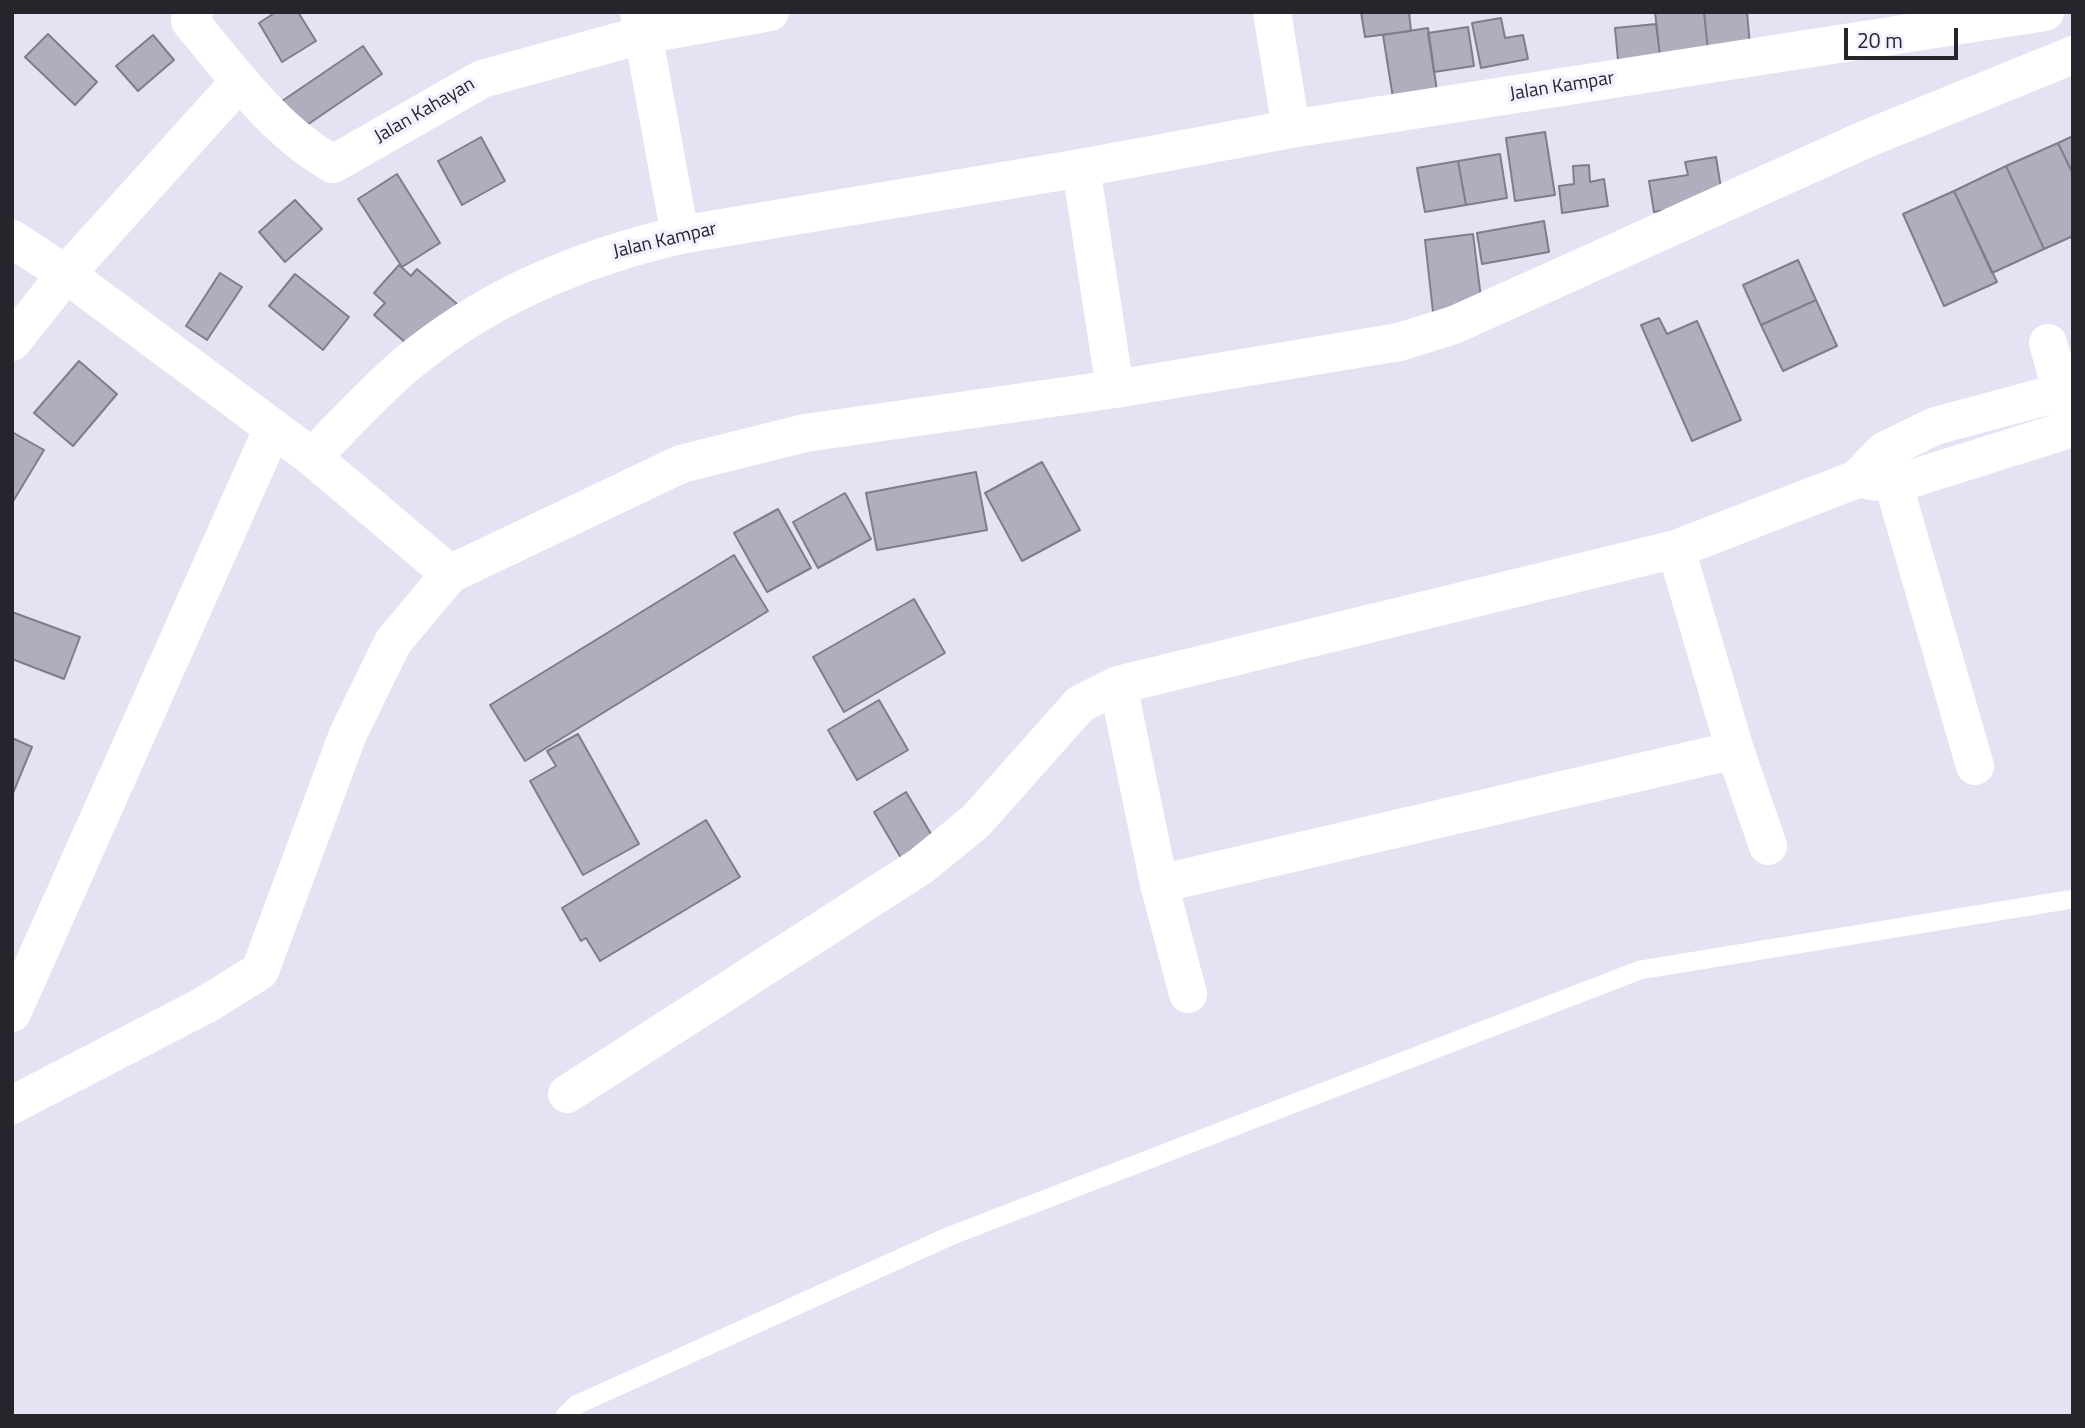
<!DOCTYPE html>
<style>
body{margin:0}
#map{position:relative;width:2085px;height:1428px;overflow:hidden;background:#e5e2f4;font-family:"Titillium Web",sans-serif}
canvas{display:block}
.frame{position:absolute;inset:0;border:14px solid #26252c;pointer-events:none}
.scale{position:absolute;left:1844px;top:28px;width:114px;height:32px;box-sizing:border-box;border:4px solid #26252c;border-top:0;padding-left:9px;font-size:21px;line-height:24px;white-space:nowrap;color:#26252c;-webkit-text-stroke:5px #f2f0fe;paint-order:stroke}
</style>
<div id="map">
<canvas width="2085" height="1428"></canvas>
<div class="frame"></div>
<div class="scale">20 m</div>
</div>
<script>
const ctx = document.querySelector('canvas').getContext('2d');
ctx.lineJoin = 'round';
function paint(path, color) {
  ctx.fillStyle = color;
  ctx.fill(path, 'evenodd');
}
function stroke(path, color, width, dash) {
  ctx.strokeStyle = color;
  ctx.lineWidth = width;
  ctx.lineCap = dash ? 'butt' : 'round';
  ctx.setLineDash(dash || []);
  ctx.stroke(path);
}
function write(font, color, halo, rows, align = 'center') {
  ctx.font = font + ' "Titillium Web",sans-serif';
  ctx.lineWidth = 7;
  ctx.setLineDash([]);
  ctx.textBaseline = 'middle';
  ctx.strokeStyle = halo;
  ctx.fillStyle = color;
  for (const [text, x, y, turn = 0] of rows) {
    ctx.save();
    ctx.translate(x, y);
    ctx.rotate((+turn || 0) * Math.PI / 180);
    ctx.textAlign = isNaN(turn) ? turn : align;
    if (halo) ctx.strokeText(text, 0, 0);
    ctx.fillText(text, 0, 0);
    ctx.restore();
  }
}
const building = new Path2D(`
 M276,12H298L316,41L282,62L259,23Z
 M1361,12H1409L1411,31L1365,37Z
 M1655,12H1704L1708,51L1660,56Z
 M1704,12H1747L1750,46L1708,51Z
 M1501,18L1505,38L1523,35L1528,59L1481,68L1472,23Z
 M1656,24L1660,56L1618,60L1615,28Z
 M1468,27L1474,66L1434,72L1428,33Z
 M1428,28L1437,91L1393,98L1383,35Z
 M48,34L97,82L75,105L25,57Z
 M153,35L174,60L138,91L116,66Z
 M363,46L382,74L301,129L282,101Z
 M1545,132L1555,195L1515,201L1506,138Z
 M2073,136V174L2058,143Z
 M481,137L505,181L462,205L438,161Z
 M2058,143L2073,174V236L2044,249L2006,166Z
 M1500,154L1507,198L1466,205L1458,161Z
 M1716,157L1723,201L1654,212L1649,181L1688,175L1685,162Z
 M1458,161L1466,205L1425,212L1417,168Z
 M1589,165L1590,182L1604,179L1608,206L1562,213L1559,186L1574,184L1573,166Z
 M2006,166L2044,249L1992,273L1954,191Z
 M397,174L440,243L402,267L358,199Z
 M1954,191L1997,282L1944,306L1903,214Z
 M295,200L322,229L285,262L259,232Z
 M1544,221L1549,252L1482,264L1477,233Z
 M1473,234L1482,306L1433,312L1425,240Z
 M1798,260L1816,300L1761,325L1743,285Z
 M399,265L411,276L417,269L457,304L415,351L374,315L385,303L374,293Z
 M220,273L242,287L207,340L186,326Z
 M295,274L349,317L323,350L269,306Z
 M1816,300L1837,346L1783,371L1761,325Z
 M1659,318L1667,334L1697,321L1741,420L1692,441L1641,325Z
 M79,361L117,394L73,446L34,413Z
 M12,432L44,450L12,503Z
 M1042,462L1080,530L1022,561L985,493Z
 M976,472L987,530L877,550L866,493Z
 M845,493L871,539L818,568L793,522Z
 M778,509L811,568L767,592L734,533Z
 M734,555L768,611L525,761L490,705Z
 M914,599L945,653L844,712L813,657Z
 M12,612L80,637L64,679L12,659Z
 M879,700L908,750L857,780L828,730Z
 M578,734L639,844L583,875L530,781L556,766L547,751Z
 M12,738L32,747L13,793H12Z
 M906,792L934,839L901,858L874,812Z
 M706,820L740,877L600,961L586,938L581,941L562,908Z`);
paint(building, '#b0adbe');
stroke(building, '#7f7c8c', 2);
stroke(new Path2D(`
 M565,1416L576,1405L950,1236L1640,970L2073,899`), '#fff', 19);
stroke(new Path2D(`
 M194,12L190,21C232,71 275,132 333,164L482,79L642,35L770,12
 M639,12L680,235
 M1272,12L1291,129
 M1081,168L1115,389
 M12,239L66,274L312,457L450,574L393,642L348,734L260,971L205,1005L12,1105
 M12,342L66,274L240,81
 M2048,343L2068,415
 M1884,451L1975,766
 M312,457C342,427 371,395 403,367C484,298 578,259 680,235L1081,168L1291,129L2045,12
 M1870,481L1895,484L2073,428
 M1676,549L1735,750L1768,846
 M450,574L681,464L805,433L1115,389L1399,342L1454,325L1866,139L2073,55
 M1118,685L1159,884L1188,994
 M1159,884L1735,750
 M12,1013L273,428
 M567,1094L921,866L976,821L1080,704L1118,685L1676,549L1857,479L1884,451L1935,426L2073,389`), '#fff', 38);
write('19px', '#26252c', '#f2f0fe', [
 ["Jalan Kampar",1562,87,-9],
 ["Jalan Kahayan",425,111,-30],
 ["Jalan Kampar",665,241,-13]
]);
</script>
